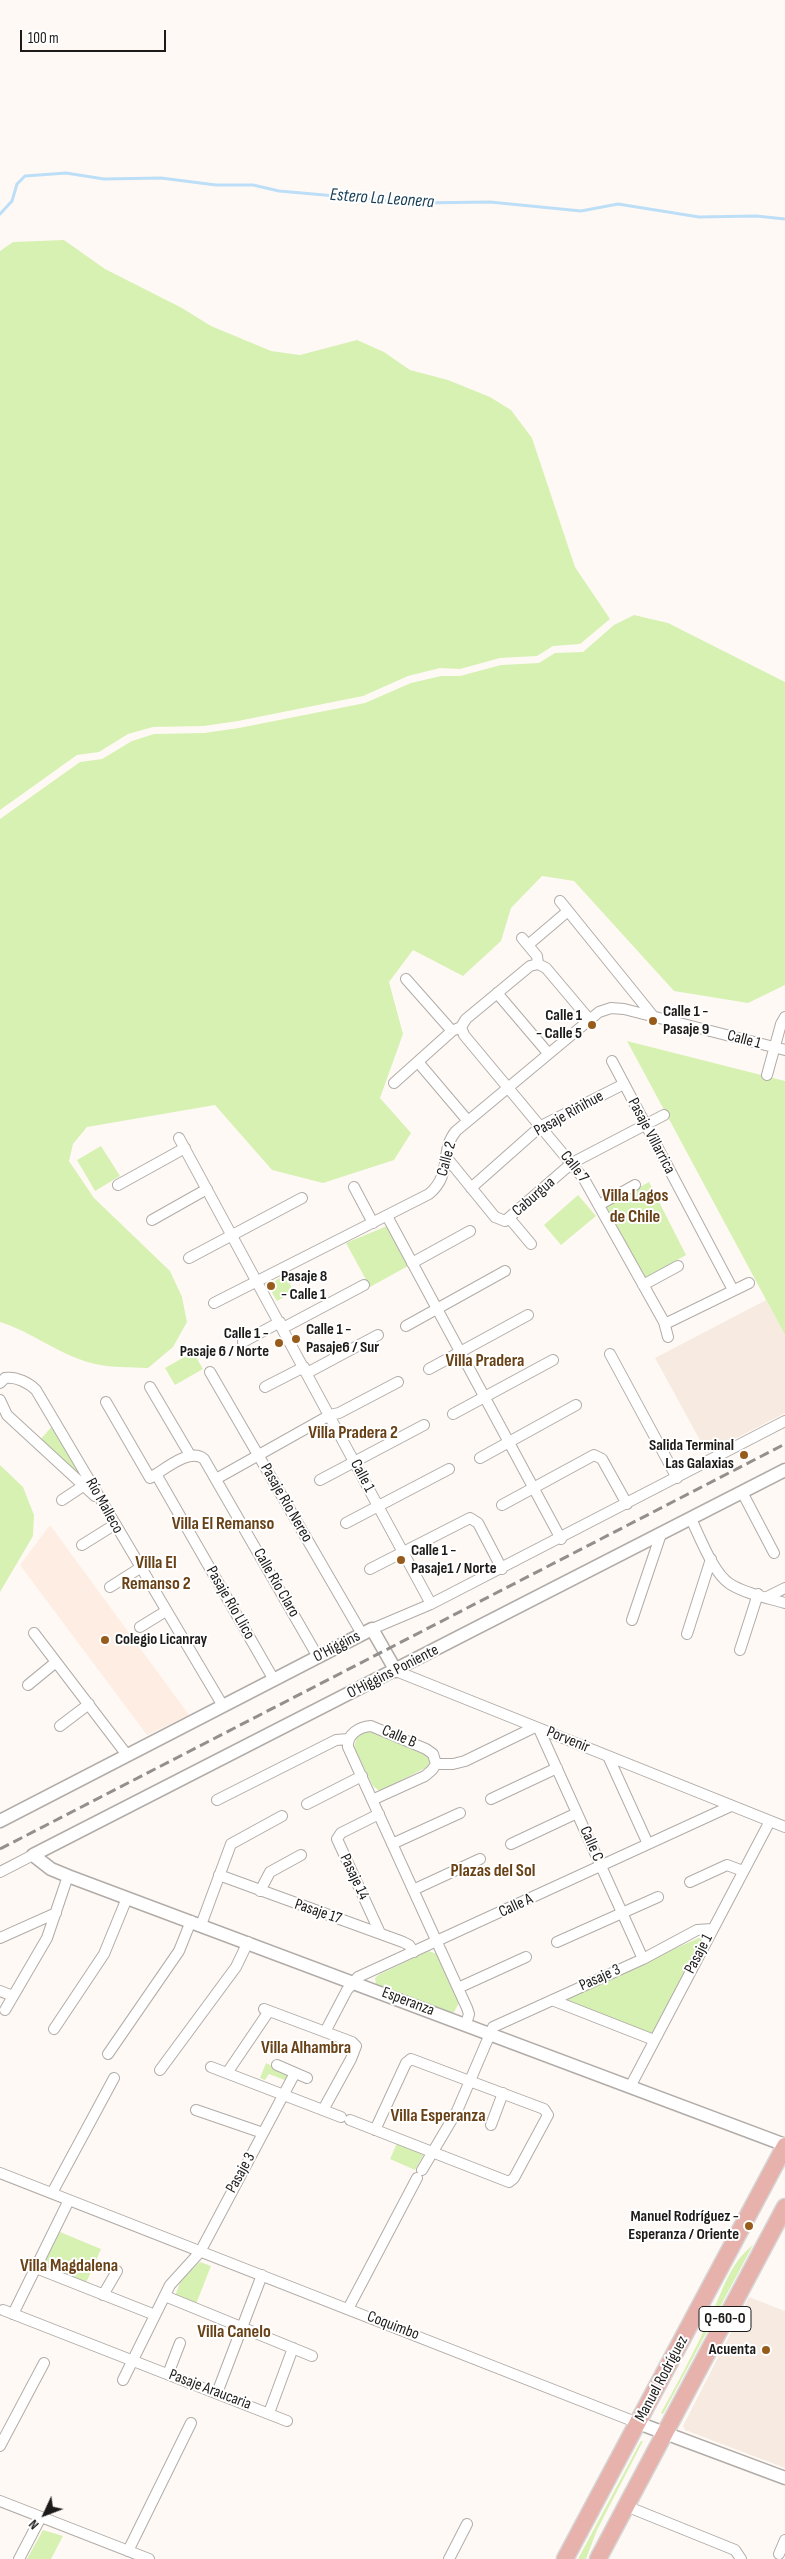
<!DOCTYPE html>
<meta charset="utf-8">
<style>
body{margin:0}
#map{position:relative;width:785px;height:2559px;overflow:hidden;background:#fff9f5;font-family:"Sofia Sans Condensed",sans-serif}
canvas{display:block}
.north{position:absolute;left:20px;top:2489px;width:50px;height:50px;-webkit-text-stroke:4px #fff;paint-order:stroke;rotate:227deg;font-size:14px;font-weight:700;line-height:20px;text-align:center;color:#1d1b1a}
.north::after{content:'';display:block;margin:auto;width:18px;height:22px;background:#1d1b1a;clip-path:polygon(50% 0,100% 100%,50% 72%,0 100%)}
.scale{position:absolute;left:20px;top:30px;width:146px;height:22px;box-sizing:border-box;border:2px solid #1d1b1a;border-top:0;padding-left:6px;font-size:15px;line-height:18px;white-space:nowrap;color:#1d1b1a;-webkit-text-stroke:4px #fff;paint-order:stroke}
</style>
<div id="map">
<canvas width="785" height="2559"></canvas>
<div class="north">N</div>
<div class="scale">100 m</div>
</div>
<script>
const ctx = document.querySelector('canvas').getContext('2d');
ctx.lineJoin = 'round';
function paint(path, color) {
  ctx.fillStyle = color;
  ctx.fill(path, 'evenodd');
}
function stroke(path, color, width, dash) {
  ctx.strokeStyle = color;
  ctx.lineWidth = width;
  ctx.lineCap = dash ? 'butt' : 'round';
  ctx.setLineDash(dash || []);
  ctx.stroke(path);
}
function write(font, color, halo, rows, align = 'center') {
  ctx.font = font + ' "Sofia Sans Condensed",sans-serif';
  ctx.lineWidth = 4;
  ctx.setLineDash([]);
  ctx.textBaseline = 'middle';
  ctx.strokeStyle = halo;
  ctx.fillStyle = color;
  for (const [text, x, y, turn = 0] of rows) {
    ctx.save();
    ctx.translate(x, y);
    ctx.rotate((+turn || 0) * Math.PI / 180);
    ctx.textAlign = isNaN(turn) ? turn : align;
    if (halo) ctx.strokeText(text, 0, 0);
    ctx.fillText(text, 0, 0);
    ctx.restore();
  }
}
paint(new Path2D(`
 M766,1300L785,1335V1413L707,1453L655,1358Z
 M749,2297L785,2311V2468L685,2430L683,2426Z`), '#f7ebe1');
paint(new Path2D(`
 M50,1525L189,1715L147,1735L20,1565Z`), '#feede2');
paint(new Path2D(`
 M64,240L105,269L182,308L211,326L271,351L300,355L357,340L384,352L410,370L448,380L490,397L511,410L532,438L575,567L610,619L580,644L553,646L537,656L500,658L460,669L440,668L408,676L363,696L238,721L204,726L153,727L128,734L99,752L77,755L0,810V251L13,242Z
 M634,615L668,623L785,682V985L748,1003L674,991L574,881L542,876L511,908L501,941L463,976L413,950L389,982L403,1034L380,1098L411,1133L394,1160L323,1183L272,1170L215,1105L87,1127L73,1144L69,1161L94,1198L170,1271L182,1297L187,1322L173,1347L148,1368C130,1367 108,1368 91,1363C58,1354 32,1332 0,1322V819L80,762L102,759L132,741L154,734L204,733L239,728L365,703L411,683L441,676H460L501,665L539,663L555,653L583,652L614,625Z
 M627,1041L785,1081V1335Z
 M101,1146L120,1176L95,1191L77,1160Z
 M649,1182L686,1255L645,1278L606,1206Z
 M578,1195L596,1216L561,1245L544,1225Z
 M387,1226L408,1266L370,1287L346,1243Z
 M285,1274L294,1292L277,1301L268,1286Z
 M193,1352L203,1369L175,1385L165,1368Z
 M53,1425L84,1477L80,1480L40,1440Z
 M0,1465L23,1487L34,1515L33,1536L0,1592Z
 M368,1731L423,1754L430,1759L429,1766L383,1790H378L373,1786L354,1747L357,1737Z
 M703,1936L704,1939L654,2033L650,2034L564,2002V1998Z
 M429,1951L437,1954L459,2003L454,2012L451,2013L376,1984L375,1978L380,1974Z
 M266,2063L291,2075L287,2081L269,2074L265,2080L260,2078Z
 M397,2143L424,2154L415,2170L390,2159Z
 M60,2232L101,2249L86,2283L42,2267Z
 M753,2245L663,2414L661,2413C677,2384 693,2354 707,2324C721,2297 728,2264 753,2245Z
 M200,2262L211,2266L196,2304L175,2296L181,2280Z
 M641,2441H643L597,2530L586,2559H578Z
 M43,2530L63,2536L51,2559H27Z`), '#d7f1b3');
stroke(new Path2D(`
 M0,214L12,201L17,184L25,176L66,173L104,179L161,178L216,185H253L279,191L415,203L490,202L581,211L618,204L699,217L756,216L785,219`), '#bcdff7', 3);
const minor = new Path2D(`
 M560,901L653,1016
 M522,938L537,956L538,964
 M528,945L568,911
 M538,964L546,968L589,1019
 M406,979L452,1031
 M497,993L548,1053
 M461,1027L464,1035L584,1179L664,1322L668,1337
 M461,1027L466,1019L530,966L538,964
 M612,1061L733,1290
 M418,1062L468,1121
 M767,1075L781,1024L785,1017
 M394,1083L452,1031L461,1027
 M179,1138L431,1604
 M447,1158L495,1217L505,1221L572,1163L664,1115
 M118,1185L185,1148
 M354,1187L373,1223
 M471,1188L541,1126L624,1084
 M599,1205L635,1185
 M387,1216L561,1539
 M510,1219L531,1244
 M152,1220L207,1189
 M189,1258L302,1198
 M412,1263L470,1231
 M643,1285L678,1266
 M214,1303L429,1194C453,1174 439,1151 456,1131L599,1012L611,1008L624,1009L785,1050
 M664,1322H669L749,1283
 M406,1326L505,1271
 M283,1328L364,1285
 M243,1342L280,1322
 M610,1354L677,1478
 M429,1369L528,1315
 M210,1372L362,1634
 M307,1373L378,1335
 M0,1383L5,1378C16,1376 29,1383 36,1390L223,1706
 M150,1387L190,1455
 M265,1387L304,1367
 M0,1400L7,1415L95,1496
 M106,1402L150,1478C164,1470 190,1447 204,1459L318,1657
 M453,1414L553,1360
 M480,1458L576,1405
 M156,1474L274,1680
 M216,1479L330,1415L339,1413L398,1382
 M320,1480L424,1425
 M742,1492L774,1553
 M62,1500L83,1486
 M502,1505L594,1455L602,1459L627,1504
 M691,1519C700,1537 713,1573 730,1584C746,1594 768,1598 785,1603
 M346,1523L449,1469
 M82,1545L114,1525
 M370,1569L470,1518L478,1523L502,1569
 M110,1587L140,1568
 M767,1597L785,1588
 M632,1620L661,1534
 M140,1627L166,1611
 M372,1629L431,1604L785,1421
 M34,1633L127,1755
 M687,1634L711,1559
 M740,1650L758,1594
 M396,1671L785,1827
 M28,1685L56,1662
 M60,1726L89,1704
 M539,1729L643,1959
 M608,1756L648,1844
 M436,1764H453L465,1761L535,1727
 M491,1799L557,1768
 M217,1800L336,1740L349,1739
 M372,1800L425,1776L432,1770L436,1764L433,1754L426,1749L371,1726C359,1727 347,1734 348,1747L467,2008L469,2014L466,2024
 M307,1804L362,1776
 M379,1814L341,1833L337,1839L380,1933
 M392,1844L460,1813
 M511,1844L577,1813
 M0,1872L33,1855
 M219,1875L403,1942L409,1945L414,1952
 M690,1882L727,1865L743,1871
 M413,1890L480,1859
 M260,1891L270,1872L301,1855
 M201,1925L231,1844L282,1816
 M0,1938L56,1913
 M557,1942L658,1897
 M458,1988L526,1957
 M0,1991L13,1996
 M552,2000L654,2040
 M264,2009L352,2042L356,2046L351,2059L323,2110
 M5,2010L47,1938L68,1876
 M54,2029L104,1954L127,1898
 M325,2032L347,1990L358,1977L731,1806
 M108,2054L179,1951L191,1921
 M277,2065L307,2078
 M211,2067L341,2117
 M160,2070L236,1967L248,1942
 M227,2073L269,2011
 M630,2087L770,1821
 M196,2110L263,2133
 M350,2120L509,2182L514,2178L548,2115L544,2109L411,2059L406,2063L375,2130
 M491,2125L503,2093
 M422,2170L457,2111L493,2027L643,1959L697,1930L712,1929
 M0,2173L638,2423
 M52,2193L114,2078
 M36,2268L155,2315
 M103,2295L117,2271
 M165,2296L312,2356
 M348,2309L417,2178
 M3,2310L287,2421
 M13,2314L69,2200
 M168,2374L180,2343
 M123,2380L170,2285L200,2252L295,2073
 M217,2393L262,2275
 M269,2413L293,2348
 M0,2446L44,2363
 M0,2501L149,2559
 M626,2506L735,2550L741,2559
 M128,2551L191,2423
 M779,2554L785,2540
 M19,2559L41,2517
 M449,2559L467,2524`);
const tertiary = new Path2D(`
 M785,1470L33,1855L51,1869L68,1876L785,2145
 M0,1821L372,1629L396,1671
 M638,2423L785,2478`);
const primary = new Path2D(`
 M565,2559L785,2146
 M598,2559L785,2207`);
stroke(minor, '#b1aca8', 12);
stroke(tertiary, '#b1aca8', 15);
stroke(primary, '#d6d6d6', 19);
stroke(minor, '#fff', 10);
stroke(tertiary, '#fff', 12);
stroke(primary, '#e6b2ab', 16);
stroke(new Path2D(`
 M0,1849L785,1444`), '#938f8c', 3, [10, 5]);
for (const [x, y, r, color] of [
 [653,1021,5,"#975c1b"],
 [592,1025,5,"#975c1b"],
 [271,1286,5,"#975c1b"],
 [296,1339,5,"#975c1b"],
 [279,1343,5,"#975c1b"],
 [744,1455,5,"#975c1b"],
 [401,1560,5,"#975c1b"],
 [105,1640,5,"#975c1b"],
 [749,2226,5,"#975c1b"],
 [766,2350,5,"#975c1b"]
]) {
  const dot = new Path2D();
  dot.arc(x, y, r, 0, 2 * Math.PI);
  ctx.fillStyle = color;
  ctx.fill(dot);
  stroke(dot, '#fff', 2);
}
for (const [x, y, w] of [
 [725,2319,52]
]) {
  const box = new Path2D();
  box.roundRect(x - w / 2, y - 12.5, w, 25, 4);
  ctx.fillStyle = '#fff';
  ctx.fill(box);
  stroke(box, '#1d1b1a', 1);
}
write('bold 15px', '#1d1b1a', null, [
 ["Q-60-O",725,2319]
]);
write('bold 16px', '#1d1b1a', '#fff', [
 ["Calle 1 -",663,1012],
 ["Pasaje 9",663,1030],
 ["Calle 1",582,1016,"right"],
 ["- Calle 5",582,1034,"right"],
 ["Pasaje 8",281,1277],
 ["- Calle 1",281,1295],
 ["Calle 1 -",306,1330],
 ["Pasaje6 / Sur",306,1348],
 ["Calle 1 -",269,1334,"right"],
 ["Pasaje 6 / Norte",269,1352,"right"],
 ["Salida Terminal",734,1446,"right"],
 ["Las Galaxias",734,1464,"right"],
 ["Calle 1 -",411,1551],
 ["Pasaje1 / Norte",411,1569],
 ["Colegio Licanray",115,1640],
 ["Manuel Rodríguez -",739,2217,"right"],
 ["Esperanza / Oriente",739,2235,"right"],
 ["Acuenta",756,2350,"right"]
], 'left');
write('16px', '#1d1b1a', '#fff', [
 ["Calle 1",744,1040,15],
 ["Pasaje Riñihue",569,1114,-29],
 ["Pasaje Villarrica",651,1136,62],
 ["Calle 2",447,1159,-75],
 ["Calle 7",574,1167,52],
 ["Caburgua",534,1197,-41],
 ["Calle 1",362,1476,62],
 ["Pasaje Río Nereo",286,1503,60],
 ["Río Malleco",104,1506,61],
 ["Calle Río Claro",276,1583,60],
 ["Pasaje Río Llico",230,1603,60],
 ["O'Higgins",337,1647,-27],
 ["O'Higgins Poniente",393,1672,-27],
 ["Calle B",399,1737,23],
 ["Porvenir",568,1740,22],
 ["Calle C",591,1844,66],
 ["Pasaje 14",354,1877,65],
 ["Calle A",516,1906,-25],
 ["Pasaje 17",318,1912,19],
 ["Pasaje 1",699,1954,-62],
 ["Pasaje 3",600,1978,-24],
 ["Esperanza",408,2002,21],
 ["Pasaje 3",241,2173,-61],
 ["Coquimbo",393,2326,21],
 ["Manuel Rodríguez",662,2379,-62],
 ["Pasaje Araucaria",210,2390,21]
]);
write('italic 18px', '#163e56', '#fff', [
 ["Estero La Leonera",382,199,4]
]);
write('bold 18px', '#694116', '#fff', [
 ["Villa Lagos",635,1196],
 ["de Chile",635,1217],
 ["Villa Pradera",485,1361],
 ["Villa Pradera 2",353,1433],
 ["Villa El Remanso",223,1524],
 ["Villa El",156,1563],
 ["Remanso 2",156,1584],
 ["Plazas del Sol",493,1871],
 ["Villa Alhambra",306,2048],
 ["Villa Esperanza",438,2116],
 ["Villa Magdalena",69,2266],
 ["Villa Canelo",234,2332]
]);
</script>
